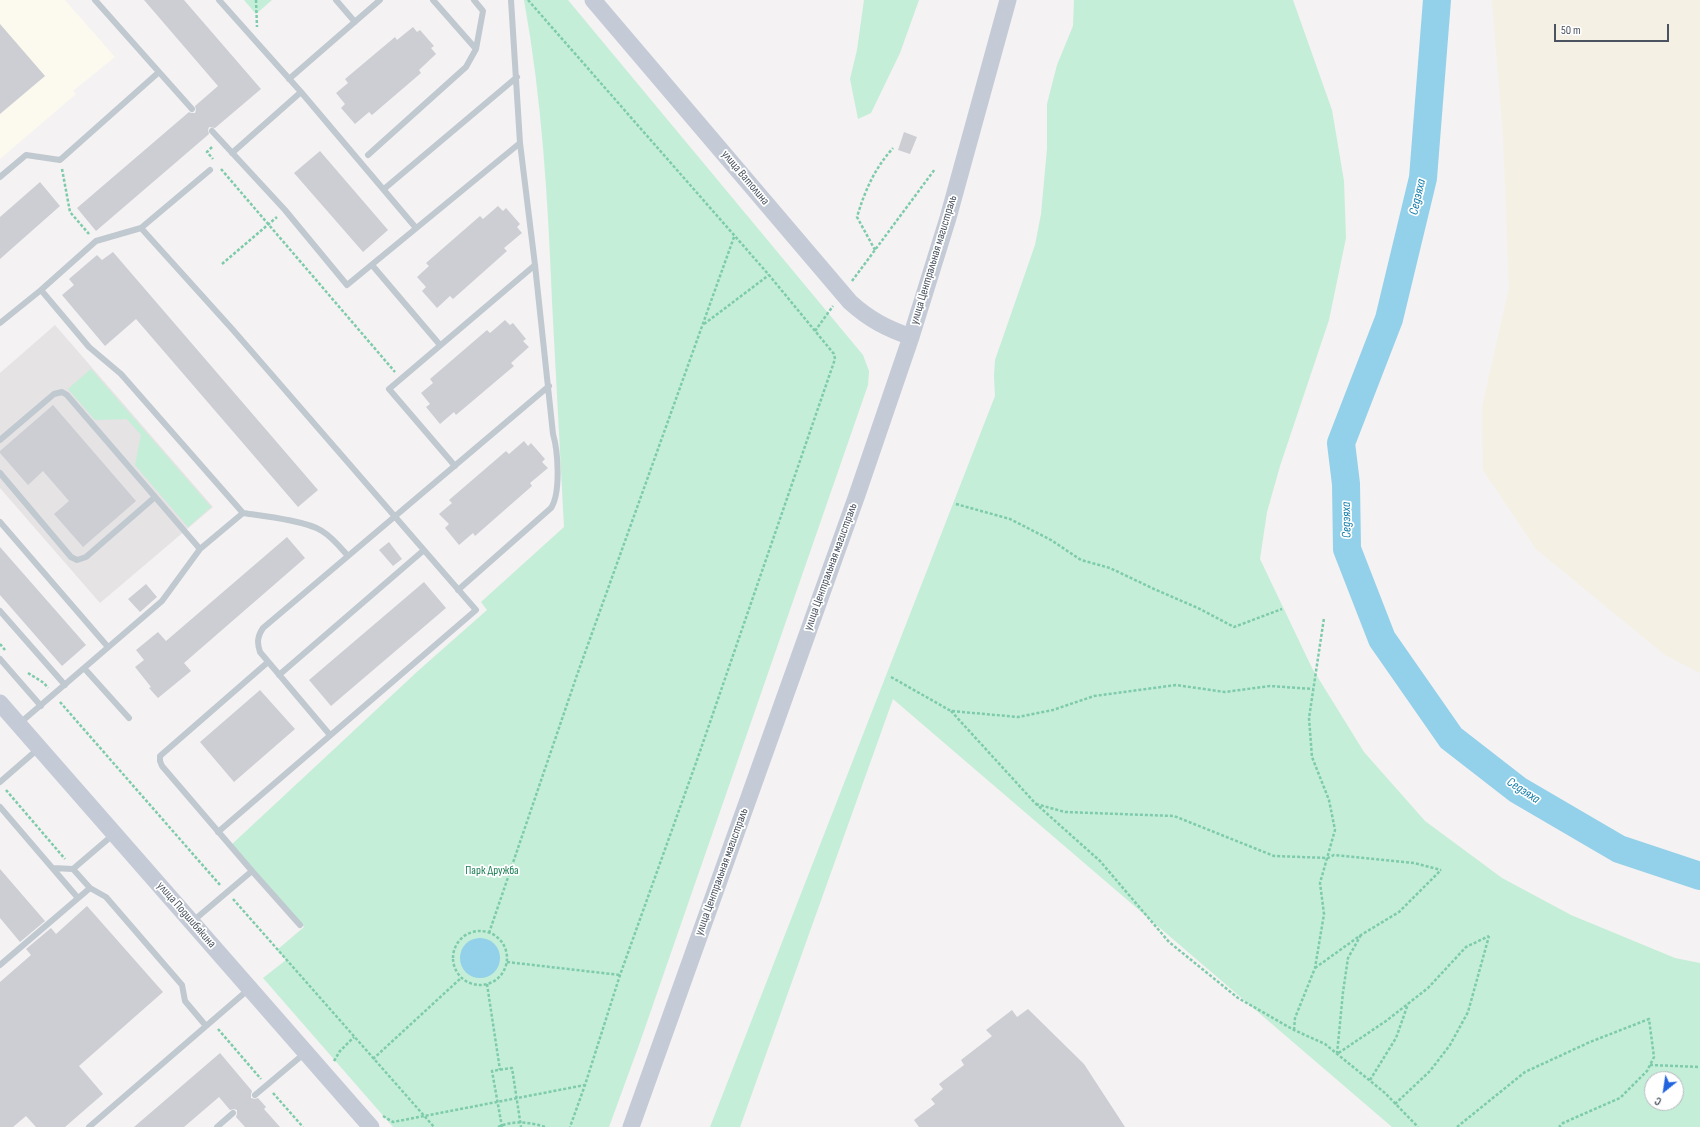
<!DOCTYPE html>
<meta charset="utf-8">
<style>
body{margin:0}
#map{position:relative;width:1700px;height:1127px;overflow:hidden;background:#f4f2f2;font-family:"Sofia Sans Condensed",sans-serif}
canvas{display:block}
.north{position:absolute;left:1644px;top:1071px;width:40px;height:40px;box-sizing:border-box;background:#fff;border:1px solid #b7babf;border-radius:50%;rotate:210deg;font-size:11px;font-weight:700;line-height:16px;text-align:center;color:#4a535f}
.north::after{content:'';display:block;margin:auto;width:14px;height:18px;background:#2264de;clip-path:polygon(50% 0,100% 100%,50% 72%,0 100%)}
.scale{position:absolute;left:1554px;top:24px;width:115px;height:18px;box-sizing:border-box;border:2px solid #4a535f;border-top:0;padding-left:5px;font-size:12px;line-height:14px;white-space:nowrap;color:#4a535f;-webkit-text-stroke:3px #fff;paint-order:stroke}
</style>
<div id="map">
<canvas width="1700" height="1127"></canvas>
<div class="north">С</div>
<div class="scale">50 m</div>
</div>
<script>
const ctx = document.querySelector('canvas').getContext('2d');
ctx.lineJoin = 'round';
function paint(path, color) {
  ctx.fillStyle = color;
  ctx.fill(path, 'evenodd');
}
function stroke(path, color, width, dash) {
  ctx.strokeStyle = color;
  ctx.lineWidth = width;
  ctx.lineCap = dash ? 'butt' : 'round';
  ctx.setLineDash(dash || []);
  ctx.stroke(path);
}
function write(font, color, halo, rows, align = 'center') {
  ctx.font = font + ' "Sofia Sans Condensed",sans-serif';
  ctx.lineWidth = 3.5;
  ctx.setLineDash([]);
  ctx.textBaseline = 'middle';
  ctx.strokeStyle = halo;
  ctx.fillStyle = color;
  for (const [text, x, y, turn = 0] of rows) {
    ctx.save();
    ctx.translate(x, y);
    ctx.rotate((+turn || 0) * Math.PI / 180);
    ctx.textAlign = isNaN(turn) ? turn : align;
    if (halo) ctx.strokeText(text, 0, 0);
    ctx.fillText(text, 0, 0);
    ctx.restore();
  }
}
paint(new Path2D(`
 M0,0H65L115,57L73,91L76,94L0,159Z`), '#fcf9ee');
paint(new Path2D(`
 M55,325L213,507L100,603L0,488V373Z`), '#e5e3e4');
paint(new Path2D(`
 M244,0H272L256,14Z
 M524,0H568L863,355L869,371L868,385L639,1045L609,1127H393L263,978L286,960L277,950L304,927L230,846L419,670L487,610L481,602L564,527C560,452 556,376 552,301C548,200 542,99 524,0Z
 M864,0H919L900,53L871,113L858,119L850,79L857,50Z
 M1074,0H1293L1332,110L1344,181L1346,238L1329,320L1280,466L1267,512L1260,559L1312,668L1364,752L1425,821L1502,878L1571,915L1675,958L1700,963V1127H1392L893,699L740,1127H710L995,396L994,376L995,360L1035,245L1041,214L1047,149V104L1057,65L1073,26ZM1652,1079H1676V1103H1652Z
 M91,369L211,507L188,527L135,465L141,435L127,419L95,420L68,389Z`), '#c4eed8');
paint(new Path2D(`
 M1492,0H1700V673L1665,655L1536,549L1483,470L1482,407L1509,288L1503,134Z`), '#f4f0e4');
paint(new Path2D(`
 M460 958a20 20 0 1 1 40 0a20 20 0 1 1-40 0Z`), '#93d0e9');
stroke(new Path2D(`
 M1437,0L1423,178L1389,319L1341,443L1346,484L1347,549L1382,639L1451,738L1518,790L1619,849L1700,876`), '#93d0e9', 28);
paint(new Path2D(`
 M144,0H184L261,89L215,128L209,127L208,130L209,134L96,231L77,208L189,112L191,113H195L196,110L195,106L218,86Z
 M0,24L45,76L0,114Z
 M413,27L417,32L420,30L434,46L431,48L436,54L419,70L421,73L372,115L369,112L355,124L341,108L345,104L336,93L348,83L345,79L395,37L397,40Z
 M904,132L917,137L910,154L898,150Z
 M320,151L388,230L363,252L294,173Z
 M40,182L60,206L0,259V217Z
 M498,206L503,211L506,208L520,224L517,227L522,233L504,248L507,251L453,299L450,296L437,308L422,291L426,287L417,277L429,266L426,263L480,216L483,219Z
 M113,252L318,490L298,507L136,319L105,346L62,295L74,285L69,279L97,255L102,260Z
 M505,320L510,325L513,323L526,339L523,341L529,347L511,363L514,366L456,415L454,412L440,424L426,407L430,404L421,393L433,383L430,379L487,330L490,333Z
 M53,405L136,501L83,547L54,514L69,501L43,471L28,485L0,453V451Z
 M524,441L528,446L531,443L545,459L542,462L548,468L530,483L532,486L475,536L473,533L459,545L445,528L449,524L439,514L452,503L449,500L506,451L509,454Z
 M287,537L305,558L184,663L191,671L158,698L149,688L151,687L135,667L144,660L136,650L158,632L166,641Z
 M389,542L402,559L393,566L379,550Z
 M0,547L86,645L62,666L0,595Z
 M424,582L446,608L331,706L309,680Z
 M146,584L157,597L140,612L128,599Z
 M260,690L295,729L234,782L200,742Z
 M0,869L45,921L20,942L0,918Z
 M87,906L163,992L79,1066L103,1094L65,1127H36L26,1116L13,1127H0V982L31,955L26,949L51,928L56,934Z
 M1028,1009L1084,1064L1125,1127H919L914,1120L935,1104L931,1099L943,1089L939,1084L964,1065L961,1060L992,1036L986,1030L1012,1010L1017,1017Z
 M220,1053L252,1091L251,1094V1098L255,1099L258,1098L266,1107L264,1109L280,1127H245L236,1117L237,1114V1110L234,1109L230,1110L219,1097L184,1127H134Z`), '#ccced4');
stroke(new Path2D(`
 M256,0L257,27
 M528,0L769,275L834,354L835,359L697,760L620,975L585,1085L570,1127
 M212,147L207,152L213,159
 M62,169L70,212L89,234
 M221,169L395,372
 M875,250L857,217C865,190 875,168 893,148
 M222,264L277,217
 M852,281L935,169
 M704,324L769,275
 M815,331L833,306
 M956,504L1010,519L1051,540L1081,560L1110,568L1154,589L1198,608L1234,627L1282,609
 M0,644L5,650
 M28,673L44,683L48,688
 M891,677L951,711L1018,717L1053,710L1094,696L1176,685L1225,692L1270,686L1313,689
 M60,702L220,885
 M951,711L1035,803L1100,861L1169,942L1238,998L1294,1030L1325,1044L1385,1093L1418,1127
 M6,790L65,859
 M1036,804L1065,812L1174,816L1274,856L1328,858L1334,855L1414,863L1441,870
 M233,899L434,1127
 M453 958a27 27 0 1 1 54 0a27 27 0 1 1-54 0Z
 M489,933L577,675L734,237
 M1361,935L1348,958L1343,992L1337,1054L1386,1021L1428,988L1466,947L1489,936
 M507,962L620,975
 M1315,968L1361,935L1399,912L1441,870
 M487,984L500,1070
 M218,1029L261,1079
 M1294,1030L1295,1018L1315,968L1324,914L1320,883L1335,830L1329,800L1312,757L1309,718L1324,618
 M373,1059L461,978
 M334,1061L340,1051L354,1037
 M1650,1065L1700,1067
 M1370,1080L1396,1038L1408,1004
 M273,1093L303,1127
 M1395,1104L1430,1071L1450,1045L1468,1012L1489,936
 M383,1116L393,1122L585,1085
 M498,1127C513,1120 530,1122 545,1127
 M502,1127L492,1071L512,1068L521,1127
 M1457,1127L1525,1072L1590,1042L1649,1019L1654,1057L1647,1071L1620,1098L1563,1123L1559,1127`), '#7dcbab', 2.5, [3, 2]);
stroke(new Path2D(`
 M219,0L301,92L232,153
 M336,0L355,22
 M474,0L483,11L476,49
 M159,72L192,109
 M289,79L380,0
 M301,92L416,228
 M212,131L285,210L347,285L520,143L511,0
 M368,155L466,67L476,49L433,0
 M210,170L141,228L233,330L476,610L218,832
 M0,177L26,155L60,160L159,72L95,0
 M384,189L517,77
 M141,228L96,241L41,290L89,347L121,374L243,513
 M372,265L440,345
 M0,323L41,290
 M0,440L54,394L62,392L67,395L200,549
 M455,466L389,389L535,265
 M0,473L71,557L77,560L86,557L155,497
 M0,522L108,647
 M458,590L551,508C561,493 558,451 553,434L535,265L520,143
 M0,611L65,685
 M0,659L41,706
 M84,668L129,718
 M279,675L424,550
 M20,723L162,601L200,549L243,513C263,516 307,521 322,531C332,537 340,547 348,556
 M330,735L260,652C257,643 257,637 263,628L549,386
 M0,782L38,749
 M0,807L78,898
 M53,868L73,869
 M252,871L300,925
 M90,888L106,897L182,985L185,1001L206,1026
 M193,921L252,871L162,766L160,761V756L268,662
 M0,965L90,888L73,869L114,834
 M255,1095L305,1053
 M89,1127L249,989
 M217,1127L233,1113`), '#c0c8d0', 6);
stroke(new Path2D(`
 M593,0L850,302C870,320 886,328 911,337
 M0,703L371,1127
 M631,1127L857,495L911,337L948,218L1008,0`), '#c4cbd7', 17);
write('12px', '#4a535f', '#fff', [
 ["улица Ватолина",745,178,50],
 ["улица Центральная магистраль",934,260,-73],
 ["улица Центральная магистраль",831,567,-70],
 ["улица Центральная магистраль",722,872,-70],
 ["улица Подшибякина",186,915,49]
]);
write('12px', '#1c7f56', '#fff', [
 ["Парк Дружба",492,871]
]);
write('italic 13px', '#137da9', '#fff', [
 ["Седэяха",1418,197,-77],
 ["Седэяха",1347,520,-91],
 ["Седэяха",1523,791,33]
]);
</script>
